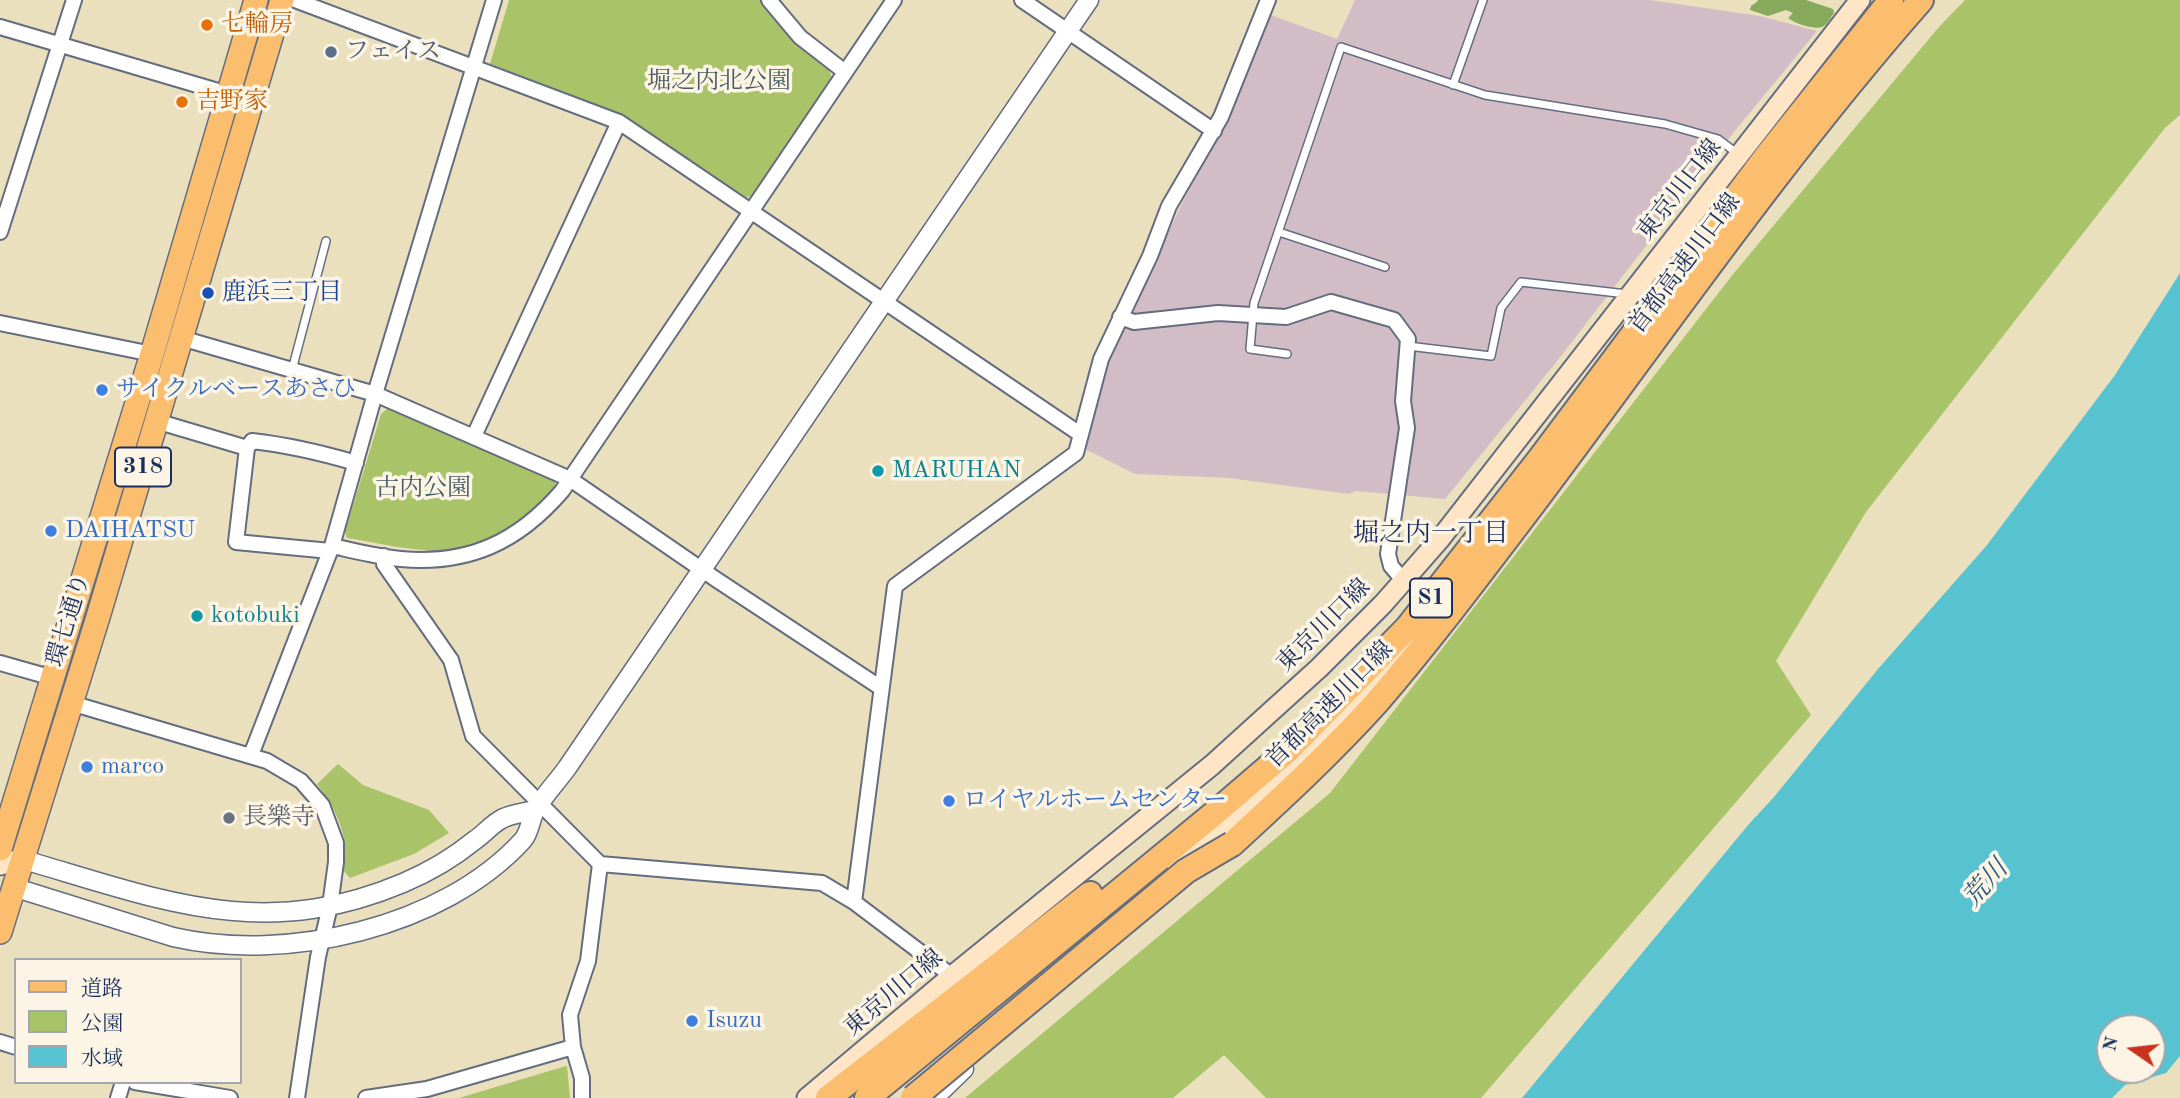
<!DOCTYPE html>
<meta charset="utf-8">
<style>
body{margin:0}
#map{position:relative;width:2180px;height:1098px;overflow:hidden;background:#ebe0be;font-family:"Old Standard TT","Noto Serif JP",serif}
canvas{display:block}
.legend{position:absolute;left:14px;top:958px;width:228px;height:126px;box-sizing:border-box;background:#fcf5e5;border:2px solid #a2a6af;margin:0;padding:9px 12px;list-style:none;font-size:21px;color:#1b2f5e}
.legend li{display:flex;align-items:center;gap:14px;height:35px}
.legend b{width:35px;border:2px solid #a2a6af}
.north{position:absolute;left:2096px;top:1014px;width:70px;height:70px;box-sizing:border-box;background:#fcf5e5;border:2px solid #a2a6af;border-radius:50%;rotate:284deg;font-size:19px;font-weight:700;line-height:28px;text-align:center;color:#1b2f5e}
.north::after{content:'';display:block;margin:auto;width:24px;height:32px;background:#c8321e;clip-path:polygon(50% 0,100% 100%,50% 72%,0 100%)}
</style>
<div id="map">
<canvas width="2180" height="1098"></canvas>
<ul class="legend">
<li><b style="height:9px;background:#fabe6e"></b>道路</li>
<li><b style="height:19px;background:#a9c368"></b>公園</li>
<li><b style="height:19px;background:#57c3d1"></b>水域</li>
</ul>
<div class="north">N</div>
</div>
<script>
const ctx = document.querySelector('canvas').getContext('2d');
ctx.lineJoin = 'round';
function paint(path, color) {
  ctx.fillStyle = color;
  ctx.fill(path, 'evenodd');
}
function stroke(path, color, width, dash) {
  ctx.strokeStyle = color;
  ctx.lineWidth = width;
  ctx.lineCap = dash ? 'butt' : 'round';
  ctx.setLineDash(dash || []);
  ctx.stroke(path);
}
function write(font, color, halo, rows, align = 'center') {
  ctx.font = font + ' "Old Standard TT","Noto Serif JP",serif';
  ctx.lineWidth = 7;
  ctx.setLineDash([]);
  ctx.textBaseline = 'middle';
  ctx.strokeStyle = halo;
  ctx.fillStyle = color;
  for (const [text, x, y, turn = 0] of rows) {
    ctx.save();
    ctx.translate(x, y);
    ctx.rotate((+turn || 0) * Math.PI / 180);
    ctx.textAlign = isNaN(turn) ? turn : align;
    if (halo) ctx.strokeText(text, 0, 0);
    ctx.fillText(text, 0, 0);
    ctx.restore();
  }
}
paint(new Path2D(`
 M1355,0H1650L1760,16L1817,31L1734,132L1554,365L1445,499L1356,491L1349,494L1229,478L1135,474L1085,449L1109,360L1183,201L1225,126L1271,15L1337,39Z`), '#d2bdc6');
paint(new Path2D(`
 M509,0H760L775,21L792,39L828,67L832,78L751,197H745L623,115L490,64Z
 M1965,0H2180V115L2165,128L1866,512L1776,661L1811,715L1481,1098H1266L1224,1055L1173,1098H965L1330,793L1734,273L1938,28Z
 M388,408L554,477L556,486C522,524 477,555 423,550C398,548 372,542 347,538L345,532L381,414Z
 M338,764L363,785L429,810L449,833L414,854L350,878L343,870C351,838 336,809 317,784Z
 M567,1066L570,1098H459L566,1066Z`), '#a9c368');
paint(new Path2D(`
 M1757,0H1806L1833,9L1834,13C1831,17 1827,25 1822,27C1814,30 1794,23 1788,18L1793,13L1786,10L1768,16L1750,10L1751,6L1758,1Z`), '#86a95c');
paint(new Path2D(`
 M2180,273V1056L2166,1073L2125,1085L2112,1098H1522L1749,824L1774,797L1878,669L1987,545L2115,375ZM2110,1028H2152V1070H2110Z`), '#57c3d1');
const service = new Path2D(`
 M1453,85L1483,0
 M1279,232L1385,267
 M1408,346L1491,356L1501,308L1521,282L1627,294
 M1287,354L1250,349L1254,303L1341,47L1485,95L1665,124L1718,139L1738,154
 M292,370L326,241`);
const minor = new Path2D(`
 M295,0L619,122L1080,434
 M769,0L800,37L845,72
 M1022,0L1214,131
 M0,27L228,94
 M0,232L74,0
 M1120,317L1134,322L1218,313L1286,317L1331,302L1394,320L1408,339L1403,401L1407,428L1388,554L1391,566L1404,581
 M0,323L152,354
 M181,338L375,394L570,479L717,580L881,688
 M156,421L247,448L236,542L330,551
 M474,436L619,122
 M247,448L252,441C288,445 322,453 356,463
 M332,546C355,551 378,557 401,559C469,565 518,542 562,491L894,0
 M384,556V564L451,660L473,736L600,864L588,961L570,1015L573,1047L582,1078V1098
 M0,663L53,678
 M71,703L267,761L301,781L322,805L336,843V862L330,906L318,957L297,1098
 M251,755L332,546L375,394L494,0
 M600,864L822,883L854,902L952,976
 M854,902L895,586L1076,453L1101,359L1150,256L1169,206L1221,117L1268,0
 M0,1042L16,1047
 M135,1082L230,1098
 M118,1098L123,1082
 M366,1098L427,1089L573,1047`);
const tertiary = new Path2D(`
 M21,859C159,899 261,943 403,883C429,872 453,858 475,840C484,834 491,825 500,820C509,814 524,813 535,810
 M13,887L173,937C286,963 443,928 523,840C530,832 530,820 535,811C543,796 557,782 567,768L1089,0
 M934,1098L964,1069`);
const secondary = new Path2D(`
 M0,865L21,859
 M1177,867L1297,763L1399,655L1418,631
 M807,1098L952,976L1212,765L1319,668L1383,604L1440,539L1860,0`);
const primary = new Path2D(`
 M0,849L152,354L256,0
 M0,932L98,617L282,0`);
const motorway = new Path2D(`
 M1232,844C1282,798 1332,752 1377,702C1432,638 1482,571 1533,504C1660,335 1781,159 1921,0
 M828,1098L1090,894
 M867,1098L1216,812L1287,751L1408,627L1539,460L1766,157L1891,0`);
stroke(service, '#646d80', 10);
stroke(minor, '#646d80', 18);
stroke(tertiary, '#646d80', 21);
stroke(secondary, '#646d80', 23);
stroke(primary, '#646d80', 26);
stroke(motorway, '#646d80', 28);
stroke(service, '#fff', 7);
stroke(minor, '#fff', 14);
stroke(tertiary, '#fff', 18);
stroke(secondary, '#fde5c5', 19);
stroke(primary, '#fabe6e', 23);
stroke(motorway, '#fabe6e', 24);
const motorwayBridge = new Path2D(`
 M913,1098L1186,871L1232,844`);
stroke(motorwayBridge, '#646d80', 28, []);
stroke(motorwayBridge, '#fabe6e', 24);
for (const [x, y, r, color] of [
 [207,25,7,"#e8710a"],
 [331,52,7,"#5c6f8a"],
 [182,102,7,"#e8710a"],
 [208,293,7,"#1a4fb4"],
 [102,390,7,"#3f7fe0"],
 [878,471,7,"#0f9aa8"],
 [51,531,7,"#3f7fe0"],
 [197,616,7,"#0f9aa8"],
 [87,767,7,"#3f7fe0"],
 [949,801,7,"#3f7fe0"],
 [229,818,7,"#6b7280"],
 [692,1021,7,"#3f7fe0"]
]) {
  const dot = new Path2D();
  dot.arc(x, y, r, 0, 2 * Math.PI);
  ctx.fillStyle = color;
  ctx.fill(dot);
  stroke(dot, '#fcf5e5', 2.5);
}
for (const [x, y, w] of [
 [143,467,56],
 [1431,598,42]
]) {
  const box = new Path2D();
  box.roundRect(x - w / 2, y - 19.5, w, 39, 5);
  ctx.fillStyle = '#fcf5e5';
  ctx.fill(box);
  stroke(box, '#1b2f5e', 2);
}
write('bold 23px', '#1b2f5e', null, [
 ["318",143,467],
 ["S1",1431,598]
]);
write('24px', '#c56008', '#fcf5e5', [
 ["七輪房",221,25],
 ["吉野家",196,102]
], 'left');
write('24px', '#4e5e75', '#fcf5e5', [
 ["フェイス",345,52]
], 'left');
write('24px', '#465b61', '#fcf5e5', [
 ["堀之内北公園",719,82],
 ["古内公園",423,489]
]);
write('24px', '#1b2f5e', '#fcf5e5', [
 ["東京川口線",1680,190,-52],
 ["首都高速川口線",1685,264,-53],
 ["環七通り",69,620,-73],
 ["東京川口線",1324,626,-45],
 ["首都高速川口線",1330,705,-45],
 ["東京川口線",894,993,-40]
]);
write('24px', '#164399', '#fcf5e5', [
 ["鹿浜三丁目",222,293]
], 'left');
write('24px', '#366cbe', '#fcf5e5', [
 ["サイクルベースあさひ",116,390],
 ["DAIHATSU",65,531],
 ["marco",101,767],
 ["ロイヤルホームセンター",963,801],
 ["Isuzu",706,1021]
], 'left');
write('24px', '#0d838f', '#fcf5e5', [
 ["MARUHAN",892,471],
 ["kotobuki",211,616]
], 'left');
write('24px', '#5b616d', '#fcf5e5', [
 ["長樂寺",243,818]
], 'left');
write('26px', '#1b2f5e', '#fcf5e5', [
 ["堀之内一丁目",1431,534]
]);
write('italic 26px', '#2d5b80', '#fcf5e5', [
 ["荒川",1986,884,-48]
]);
</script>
